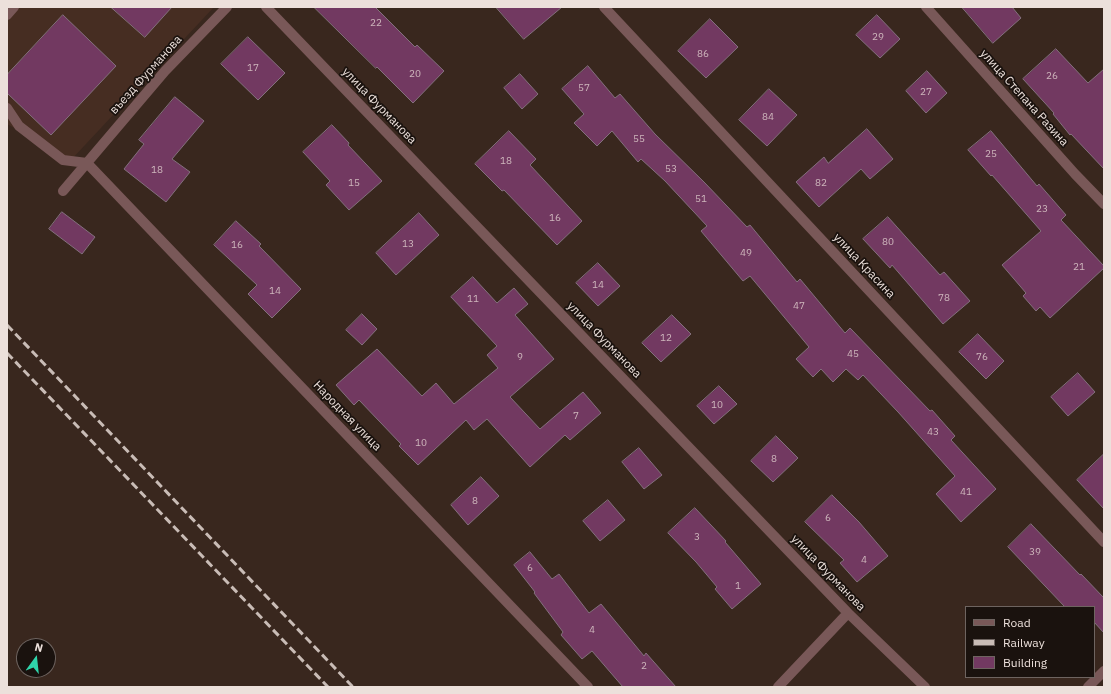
<!DOCTYPE html>
<meta charset="utf-8">
<style>
body{margin:0}
#map{position:relative;width:1111px;height:694px;overflow:hidden;background:#39271e;font-family:"IBM Plex Sans",sans-serif}
canvas{display:block}
.frame{position:absolute;inset:0;border:8px solid #ece0db;pointer-events:none}
.legend{position:absolute;left:965px;top:606px;width:130px;height:72px;box-sizing:border-box;background:#1a120e;border:1px solid #6e6460;margin:0;padding:5px 7px;list-style:none;font-size:12px;color:#ece0db}
.legend li{display:flex;align-items:center;gap:8px;height:20px}
.legend b{width:20px;border:1px solid #6e6460}
.north{position:absolute;left:16px;top:638px;width:40px;height:40px;box-sizing:border-box;background:#1a120e;border:1px solid #6e6460;border-radius:50%;rotate:15deg;font-size:11px;font-weight:700;line-height:16px;text-align:center;color:#ece0db}
.north::after{content:'';display:block;margin:auto;width:14px;height:18px;background:#2fd4aa;clip-path:polygon(50% 0,100% 100%,50% 72%,0 100%)}
</style>
<div id="map">
<canvas width="1111" height="694"></canvas>
<div class="frame"></div>
<ul class="legend">
<li><b style="height:5px;background:#795858"></b>Road</li>
<li><b style="height:5px;background:#c9bcb6"></b>Railway</li>
<li><b style="height:11px;background:#723961"></b>Building</li>
</ul>
<div class="north">N</div>
</div>
<script>
const ctx = document.querySelector('canvas').getContext('2d');
ctx.lineJoin = 'round';
function paint(path, color) {
  ctx.fillStyle = color;
  ctx.fill(path, 'evenodd');
}
function stroke(path, color, width, dash) {
  ctx.strokeStyle = color;
  ctx.lineWidth = width;
  ctx.lineCap = dash ? 'butt' : 'round';
  ctx.setLineDash(dash || []);
  ctx.stroke(path);
}
function write(font, color, halo, rows, align = 'center') {
  ctx.font = font + ' "IBM Plex Sans",sans-serif';
  ctx.lineWidth = 3.5;
  ctx.setLineDash([]);
  ctx.textBaseline = 'middle';
  ctx.strokeStyle = halo;
  ctx.fillStyle = color;
  for (const [text, x, y, turn = 0] of rows) {
    ctx.save();
    ctx.translate(x, y);
    ctx.rotate((+turn || 0) * Math.PI / 180);
    ctx.textAlign = isNaN(turn) ? turn : align;
    if (halo) ctx.strokeText(text, 0, 0);
    ctx.fillText(text, 0, 0);
    ctx.restore();
  }
}
paint(new Path2D(`
 M7,7H214L71,160L7,124Z`), '#462d22');
const building = new Path2D(`
 M111,7H172L145,37Z
 M314,7H375L415,47L417,45L444,71L413,103L377,67L376,68Z
 M496,7H562L524,39Z
 M962,7H1012L1021,18L993,43Z
 M63,15L116,66L51,135L7,93V75Z
 M877,15L900,39L880,58L856,35Z
 M710,19L738,47L706,78L678,51Z
 M248,37L285,73L258,100L221,64Z
 M1056,49L1088,83L1104,69V169L1071,134L1070,135L1053,114L1054,113L1023,79Z
 M588,66L615,98L620,94L655,134L704,182L747,227L750,225L797,282L800,279L845,333L850,328L930,411L932,410L955,436L951,440L996,489L961,522L936,494L955,476L898,412L863,375L858,380L846,369L833,382L821,369L813,377L796,359L809,347L750,276L743,281L701,231L707,226L665,181L641,159L638,162L612,131L597,146L574,123L584,114L562,89Z
 M927,71L947,93L926,113L906,91Z
 M520,74L538,94L522,109L504,88Z
 M769,89L797,115L767,146L739,120Z
 M175,97L204,121L172,159L190,172L166,202L124,169L144,144L139,140Z
 M332,125L349,143L348,145L382,181L349,210L326,185L330,181L303,152Z
 M867,129L893,159L870,179L861,169L819,207L796,182L824,157L828,163Z
 M509,131L536,159L530,165L582,221L557,245L504,190L502,191L475,164Z
 M991,131L1037,186L1039,184L1066,215L1061,220L1104,266V268L1050,318L1040,307L1036,311L1023,296L1026,293L1002,265L1041,231L992,175L991,176L968,150Z
 M62,212L95,237L82,254L49,229Z
 M419,213L439,235L396,275L376,253Z
 M888,217L940,275L944,272L970,301L943,324L892,265L890,268L863,239Z
 M236,221L261,244L259,246L301,289L272,318L248,294L257,285L214,245Z
 M598,263L620,286L598,306L576,283Z
 M473,277L497,303L514,288L528,304L515,315L554,359L510,397L540,429L583,392L601,413L570,440L565,435L530,467L487,419L474,430L466,420L418,465L399,446L401,444L359,400L354,405L336,385L377,349L422,396L436,383L454,404L498,368L487,355L497,346L451,297Z
 M362,314L377,329L362,345L346,330Z
 M672,315L691,334L661,362L642,343Z
 M978,334L1004,361L986,379L959,352Z
 M1078,373L1095,392L1068,416L1051,397Z
 M719,386L737,404L714,424L697,406Z
 M776,436L798,458L773,482L751,461Z
 M639,448L662,475L644,489L622,462Z
 M1104,454V509L1077,480Z
 M481,477L499,496L468,525L451,505Z
 M832,495L859,522L888,556L857,582L840,563L844,560L805,522Z
 M608,500L625,520L600,541L583,521Z
 M695,508L726,541L725,542L761,584L732,609L715,589L717,587L696,562L668,533Z
 M1031,524L1080,575L1081,574L1104,598V633L1094,622V607H1065L1008,547Z
 M530,552L552,579L559,574L589,613L601,604L644,656L646,653L676,687H623L592,651L582,659L561,635L563,632L534,593L535,592L514,565Z`);
paint(building, '#723961');
stroke(building, '#83707d', 1);
stroke(new Path2D(`
 M266,7L848,613L925,687
 M604,7L1104,542
 M926,7L1075,174L1104,204
 M7,15L14,7
 M7,108L19,126L63,160L87,163
 M87,163L588,687
 M63,191L165,71L227,7
 M778,687L848,613
 M1088,687L1104,671`), '#795858', 10);
stroke(new Path2D(`
 M7,325L353,687
 M7,353L328,687`), '#c9bcb6', 3, [8, 4]);
write('10px', '#ceb6bc', null, [
 ["22",376,23],
 ["29",878,37],
 ["86",703,54],
 ["17",253,68],
 ["20",415,74],
 ["26",1052,76],
 ["57",584,88],
 ["27",926,92],
 ["84",768,117],
 ["55",639,139],
 ["25",991,154],
 ["18",506,161],
 ["53",671,169],
 ["18",157,170],
 ["15",354,183],
 ["82",821,183],
 ["51",701,199],
 ["23",1042,209],
 ["16",555,218],
 ["80",888,242],
 ["13",408,244],
 ["16",237,245],
 ["49",746,253],
 ["21",1079,267],
 ["14",598,285],
 ["14",275,291],
 ["78",944,298],
 ["11",473,299],
 ["47",799,306],
 ["12",666,338],
 ["45",853,354],
 ["9",520,357],
 ["76",982,357],
 ["10",717,405],
 ["7",576,416],
 ["43",933,432],
 ["10",421,443],
 ["8",774,459],
 ["41",966,492],
 ["8",475,501],
 ["6",828,518],
 ["3",697,537],
 ["39",1035,552],
 ["4",864,560],
 ["6",530,568],
 ["1",738,586],
 ["4",592,630],
 ["2",644,666]
]);
write('12px', '#ece0db', '#1a120e', [
 ["въезд Фурманова",146,75,-48],
 ["улица Степана Разина",1024,98,48],
 ["улица Фурманова",379,106,46],
 ["улица Красина",864,266,47],
 ["улица Фурманова",604,340,46],
 ["Народная улица",347,416,46],
 ["улица Фурманова",828,573,46]
]);
</script>
